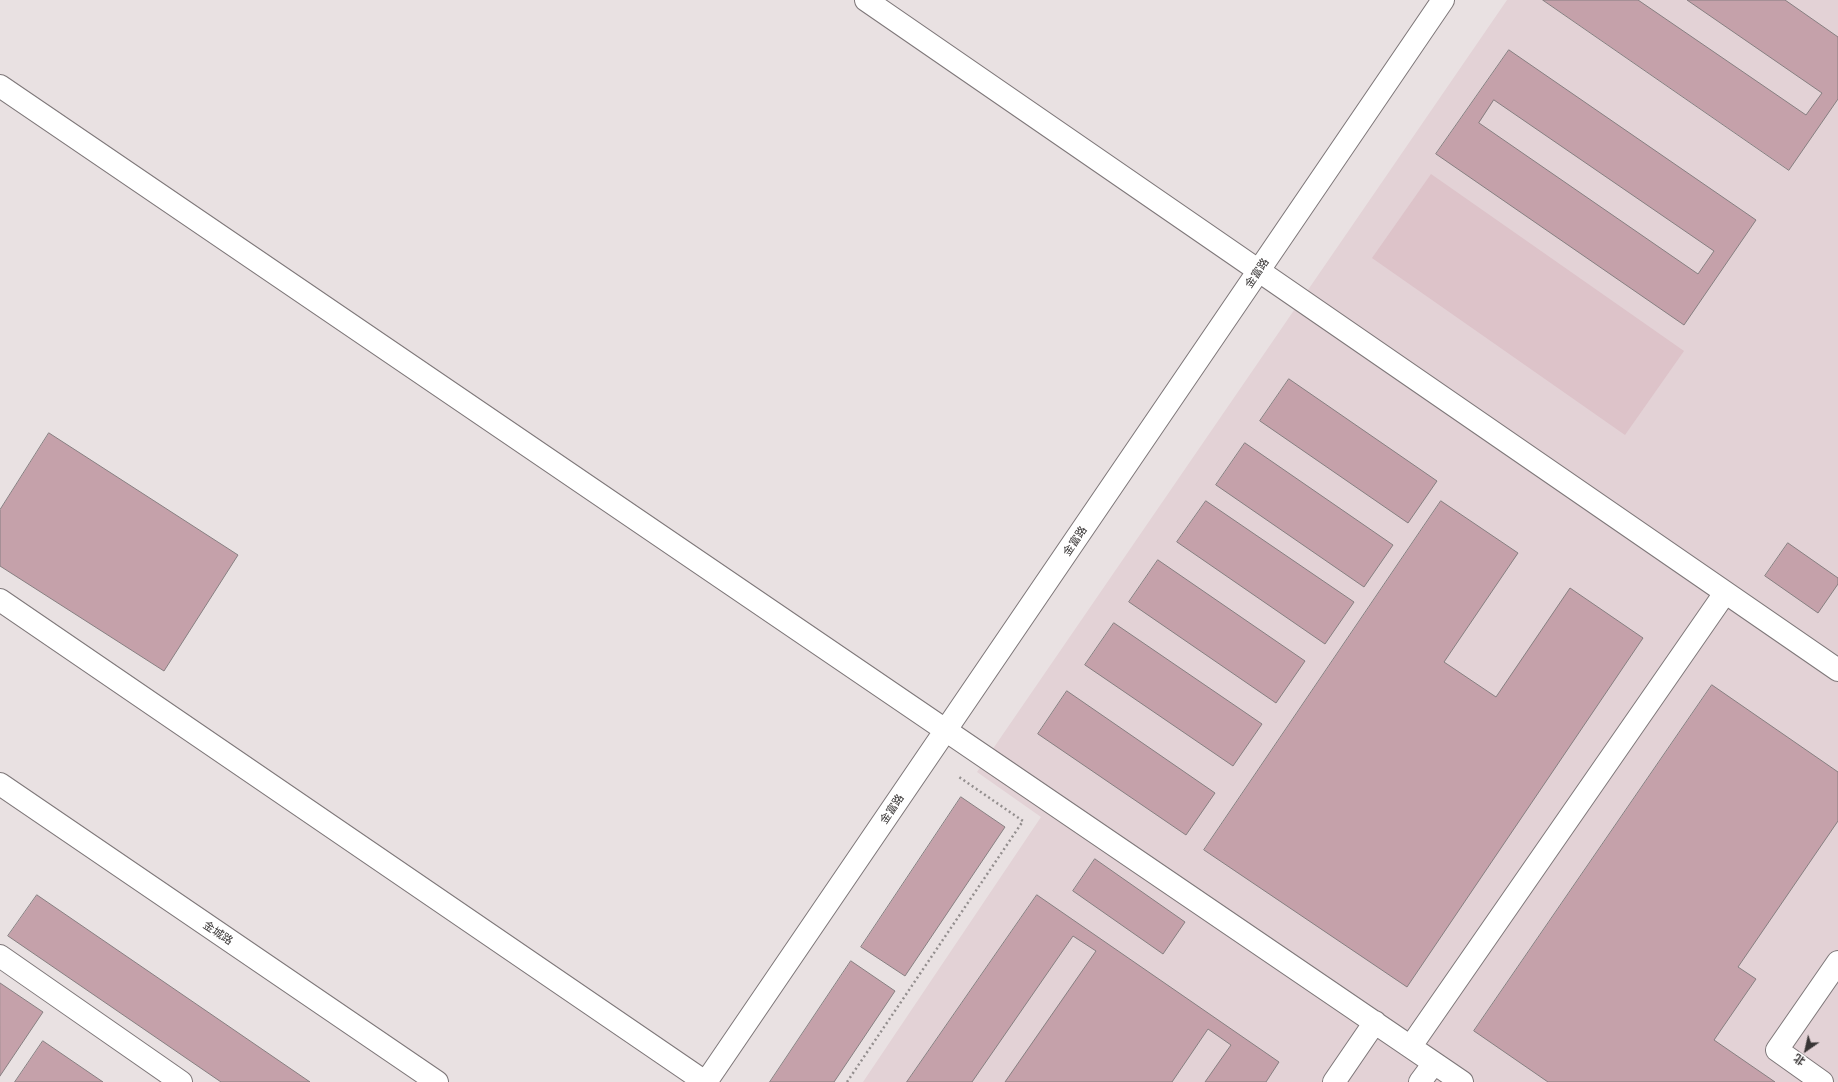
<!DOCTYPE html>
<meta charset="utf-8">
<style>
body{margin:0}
#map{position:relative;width:1838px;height:1082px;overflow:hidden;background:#e9e1e2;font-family:Commissioner,"Noto Sans SC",sans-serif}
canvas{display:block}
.north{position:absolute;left:1786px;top:1030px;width:40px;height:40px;-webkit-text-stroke:3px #fff;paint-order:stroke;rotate:214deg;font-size:11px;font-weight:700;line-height:16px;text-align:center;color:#383535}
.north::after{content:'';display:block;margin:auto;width:14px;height:18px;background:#383535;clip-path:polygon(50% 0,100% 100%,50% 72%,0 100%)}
</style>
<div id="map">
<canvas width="1838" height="1082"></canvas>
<div class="north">北</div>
</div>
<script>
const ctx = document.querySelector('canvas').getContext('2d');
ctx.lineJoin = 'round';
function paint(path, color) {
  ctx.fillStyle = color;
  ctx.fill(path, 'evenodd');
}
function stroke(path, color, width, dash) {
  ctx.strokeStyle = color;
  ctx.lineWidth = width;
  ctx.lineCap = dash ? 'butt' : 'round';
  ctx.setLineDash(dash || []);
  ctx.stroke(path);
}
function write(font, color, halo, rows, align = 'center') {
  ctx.font = font + ' Commissioner,"Noto Sans SC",sans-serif';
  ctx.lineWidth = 3;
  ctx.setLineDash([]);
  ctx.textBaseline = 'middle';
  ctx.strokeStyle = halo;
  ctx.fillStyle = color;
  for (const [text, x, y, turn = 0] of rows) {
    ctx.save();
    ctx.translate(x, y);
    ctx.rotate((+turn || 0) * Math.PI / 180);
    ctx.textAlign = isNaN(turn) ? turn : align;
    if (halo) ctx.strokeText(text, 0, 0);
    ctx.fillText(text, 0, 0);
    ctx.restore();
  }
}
paint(new Path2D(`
 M1507,0H1838V1082H863L1041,817L977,772Z`), '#e3d2d6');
paint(new Path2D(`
 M1431,174L1684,351L1625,435L1372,258Z`), '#ddc3c9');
const building = new Path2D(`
 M1543,0H1638L1806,115L1822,93L1687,0H1785L1838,37V99L1789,170Z
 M1509,50L1756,220L1684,325L1436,154ZM1494,100L1714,251L1698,274L1479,123Z
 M1289,379L1437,481L1408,523L1260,421Z
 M49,433L238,555L164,671L0,566V510Z
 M1245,443L1393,545L1364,587L1216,485Z
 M1206,501L1354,602L1325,644L1177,542Z
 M1441,501L1518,553L1444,662L1496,697L1570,588L1643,638L1407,987L1204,850Z
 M1788,543L1838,578V584L1818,613L1765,576Z
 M1158,560L1305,661L1276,703L1129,602Z
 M1114,623L1262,724L1233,766L1085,665Z
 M1712,685L1838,772V821L1738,967L1756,979L1714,1040L1775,1082H1548L1474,1031Z
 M1067,691L1215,793L1186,835L1038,734Z
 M961,797L1005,827L905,976L861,947Z
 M1095,859L1185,922L1163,954L1073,891Z
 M37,895L310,1082H221L8,936Z
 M1037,895L1279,1062L1266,1082H1205L1231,1045L1208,1029L1172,1082H1005L1096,951L1073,936L972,1082H907Z
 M851,961L895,991L834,1082H770Z
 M0,983L43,1012L0,1076Z
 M43,1041L103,1082H15Z`);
paint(building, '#c5a1aa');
stroke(building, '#877f81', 1);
const minor = new Path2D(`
 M866,0L1838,670
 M0,86L1462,1082
 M0,600L705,1082
 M0,784L437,1082
 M0,956L181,1082
 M1411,1046L1725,593
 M706,1082L1443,0
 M1334,1082L1375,1022
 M1420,1082L1434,1063
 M1822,1082L1777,1050L1838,962`);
stroke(minor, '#7e7779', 24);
stroke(new Path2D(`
 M847,1082L1023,821L959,777`), '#938e8e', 2.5, [2, 3]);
stroke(minor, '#fff', 22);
write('11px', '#383535', '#fff', [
 ["金富路",1257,273,-56],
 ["金富路",1075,541,-56],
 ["金富路",892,809,-56],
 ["金城路",218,933,34]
]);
</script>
